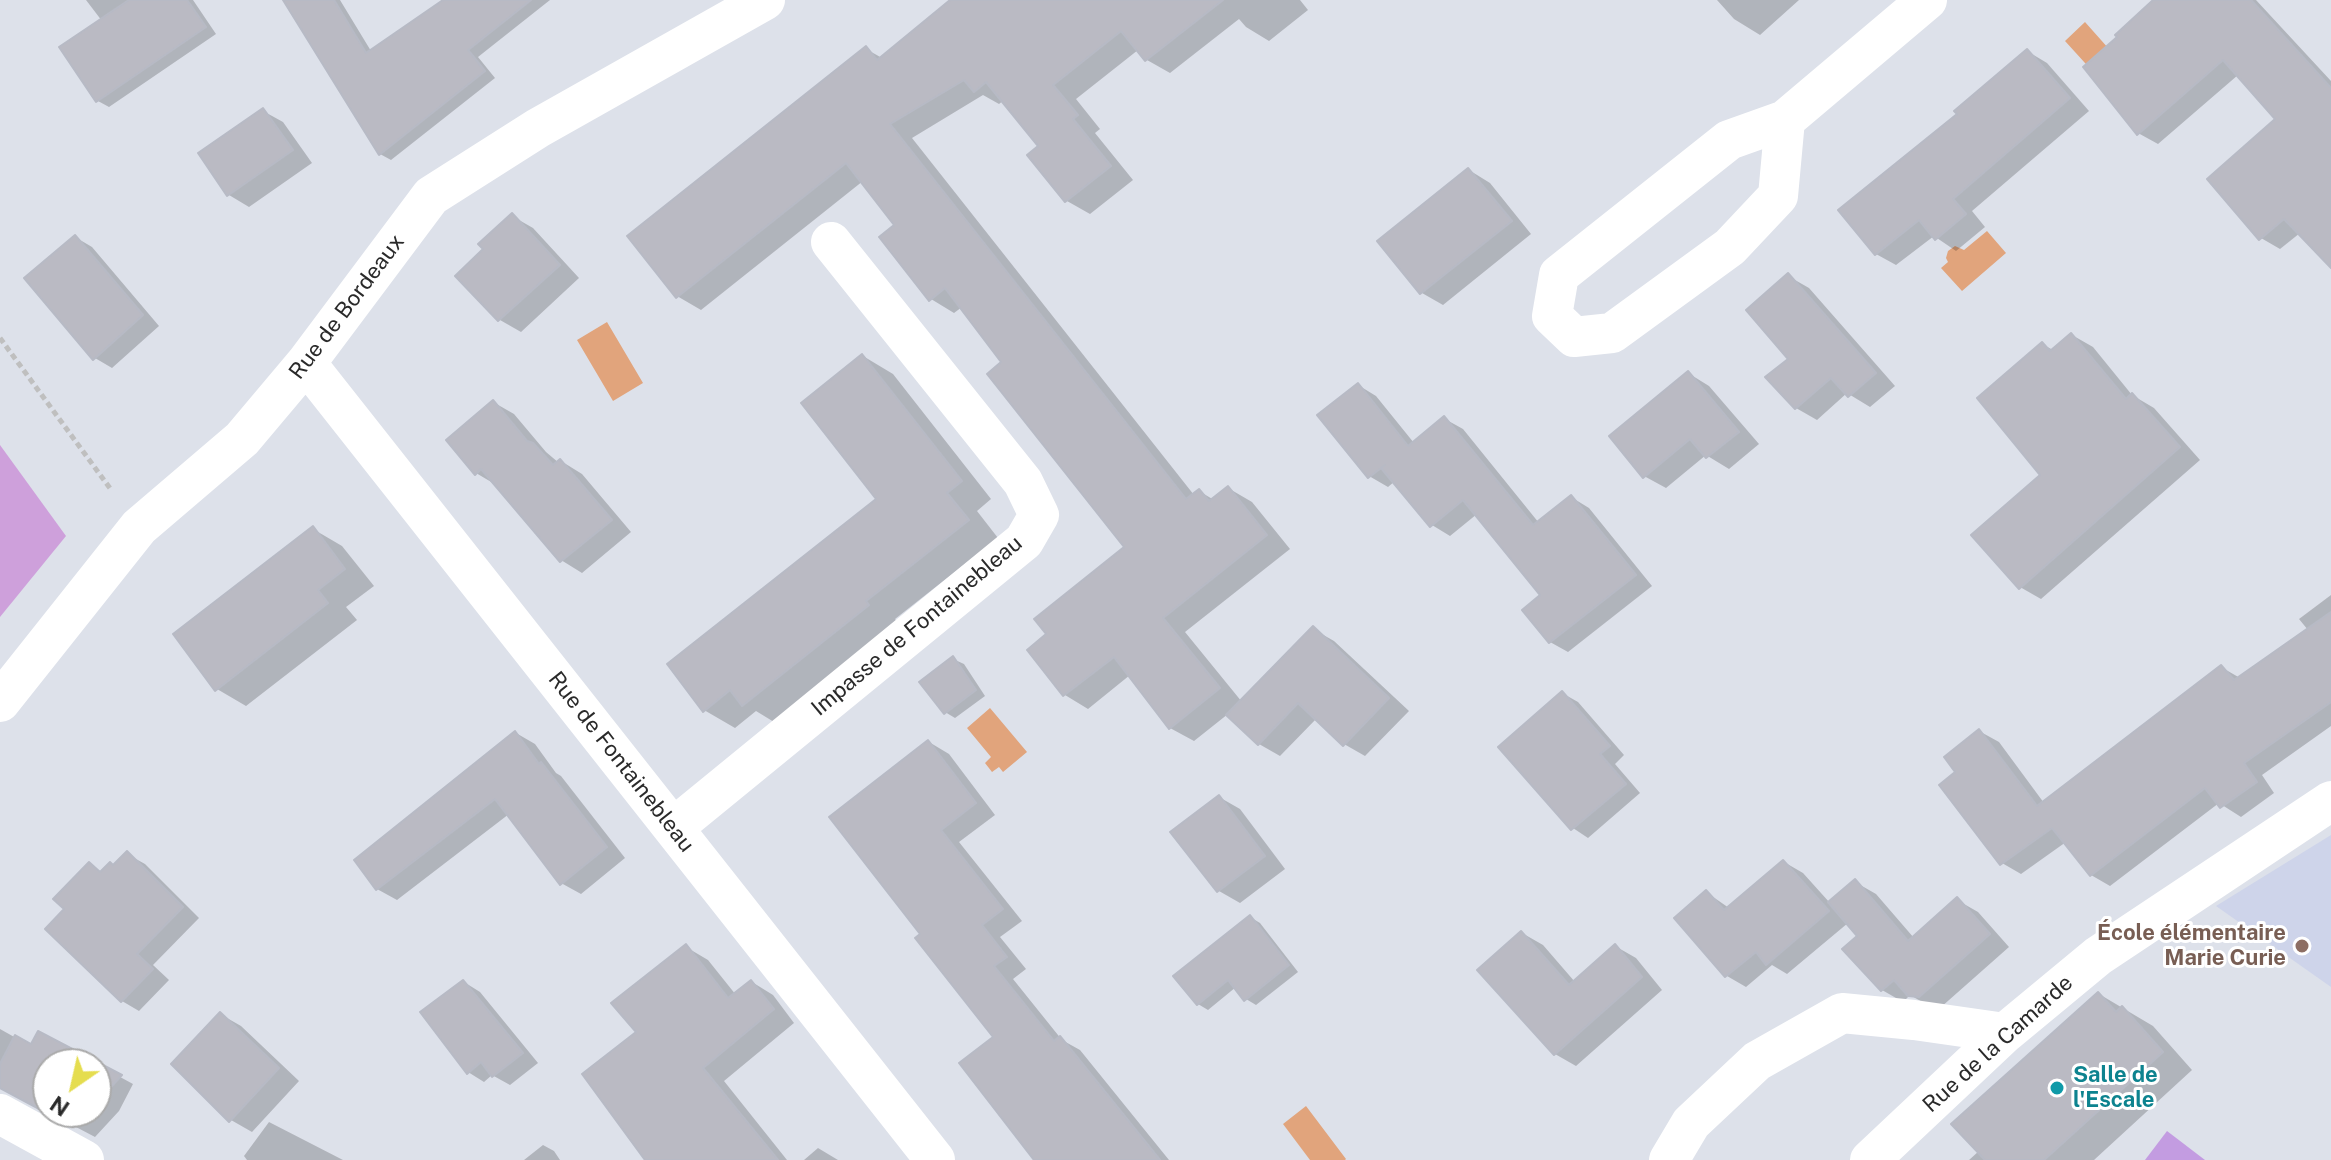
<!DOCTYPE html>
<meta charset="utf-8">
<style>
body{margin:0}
#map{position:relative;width:2331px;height:1160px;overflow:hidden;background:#dde1ea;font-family:"Public Sans",sans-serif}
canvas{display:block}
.north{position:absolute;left:32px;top:1048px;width:80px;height:80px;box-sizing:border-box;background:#fff;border:2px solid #aaa;border-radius:50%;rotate:214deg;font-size:22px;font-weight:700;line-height:32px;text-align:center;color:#2a2a2a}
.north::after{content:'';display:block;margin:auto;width:28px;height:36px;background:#e5dd4f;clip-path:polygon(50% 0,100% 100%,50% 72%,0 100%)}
</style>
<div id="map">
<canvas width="2331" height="1160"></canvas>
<div class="north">N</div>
</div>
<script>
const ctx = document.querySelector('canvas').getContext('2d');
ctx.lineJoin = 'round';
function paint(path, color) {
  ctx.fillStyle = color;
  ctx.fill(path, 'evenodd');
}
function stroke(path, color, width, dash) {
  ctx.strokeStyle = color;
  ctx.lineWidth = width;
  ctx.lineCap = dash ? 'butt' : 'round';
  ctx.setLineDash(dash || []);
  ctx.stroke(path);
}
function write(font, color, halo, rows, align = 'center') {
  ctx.font = font + ' "Public Sans",sans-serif';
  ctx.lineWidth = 6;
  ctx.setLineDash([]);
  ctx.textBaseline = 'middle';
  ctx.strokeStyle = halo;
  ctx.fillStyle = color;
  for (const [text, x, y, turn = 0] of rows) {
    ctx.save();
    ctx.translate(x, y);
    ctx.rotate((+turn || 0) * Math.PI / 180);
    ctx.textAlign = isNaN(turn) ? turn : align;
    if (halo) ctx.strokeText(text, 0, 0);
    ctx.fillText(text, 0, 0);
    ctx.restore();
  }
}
paint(new Path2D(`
 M2331,835V987L2216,906Z`), '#ced4ea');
paint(new Path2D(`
 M0,445L66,536L0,617Z`), '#cea0db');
paint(new Path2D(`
 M2167,1131L2205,1160H2145Z`), '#c39ce1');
paint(new Path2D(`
 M2085,22L2125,67L2105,85L2065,41Z
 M1987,231L2006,253L1962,291L1941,268L1948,262L1946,258L1948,251L1955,246L1964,250Z
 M607,322L643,383L613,401L577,340Z
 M990,708L1027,752L1003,772L999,767L992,772L985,763L991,757L967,728Z
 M1306,1106L1346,1159L1345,1160H1310L1283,1124Z`), '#e1a47c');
paint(new Path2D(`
 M86,0H193L216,34L109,107L98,101L102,21Z
 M286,0H340L371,51L447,0H550L478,57L495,78L391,160L380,154Z
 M953,0H1300L1308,10L1269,41L1246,27L1239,19L1170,73L1147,60L1138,50L1076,99L1100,129L1095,133L1133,180L1090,214L1067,201L1041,147L1004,100L999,104L983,95L912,138L1194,495L1199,491L1214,500L1228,488L1252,502L1290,549L1185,632L1242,702L1313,629L1334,641L1409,711L1365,756L1344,744L1317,718L1280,756L1259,744L1228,714L1194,741L1170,728L1130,675L1088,709L1065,695L1029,650L1049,635L1126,548L1004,362L962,307L954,313L931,299L897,226L863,181L701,310L677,296L866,49L882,58Z
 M1717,0H1799L1760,35L1734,19Z
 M2156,0H2256L2331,81V265L2300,233L2280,249L2261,238L2278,120L2238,75L2158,144L2138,133Z
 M2027,51L2047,63L2089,111L1972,211L1985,227L1956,251L1934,236L1896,265L1876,254L1960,115Z
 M263,111L283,122L312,163L249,207L229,195L200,154Z
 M1469,170L1490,183L1531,234L1443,305L1422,293L1380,241Z
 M512,216L533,228L579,278L521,332L500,320L458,276L486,249Z
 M75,237L92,247L159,326L112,368L95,358Z
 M1788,276L1809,288L1895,386L1870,407L1847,393L1817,420L1796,408L1791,359Z
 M2072,335L2093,347L2132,395L2154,408L2200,460L2041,599L2020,587L2043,475L2042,344L2053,350Z
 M863,356L893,374L991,499L977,511L998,538L895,619L898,623L774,722L756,711L735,728L704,710L879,499Z
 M1688,373L1709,386L1759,444L1729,469L1706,455L1666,488L1644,476Z
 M1358,385L1376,396L1414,443L1445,419L1463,429L1539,523L1571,497L1589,508L1652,586L1568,652L1550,642L1543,595L1477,514L1450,536L1432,525L1395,481L1388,487L1369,476Z
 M493,402L514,414L546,452L559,463L561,461L582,474L631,532L582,573L561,560L498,486L476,473Z
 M313,529L342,546L374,586L346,607L357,620L246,706L217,689Z
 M2331,595V726L2262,775L2274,793L2241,817L2219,803L2110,886L2091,875L2066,842L2021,874L2002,863L1958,773L1979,731L1999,742L2044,803L2221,667L2240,678L2308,630L2299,619Z
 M953,659L964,664L985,696L955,718L945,712Z
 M1562,693L1578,702L1624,755L1615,764L1640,793L1588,838L1573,828Z
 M516,733L535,744L556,773L561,776L625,858L581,894L561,883L509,814L397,900L377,889Z
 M929,742L949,754L995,815L959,842L1022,921L1000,937L1026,969L1013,979L1062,1040L1080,1050L1169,1160H1046L996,1037L922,934Z
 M1219,797L1240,809L1285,869L1240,903L1219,891L1173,832Z
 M127,854L145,864L199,918L153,965L169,980L139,1011L122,1001L67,909L89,865L102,872L115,867Z
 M1784,862L1803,873L1830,903L1855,882L1876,894L1914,938L1957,900L1978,912L2009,947L1940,1008L1931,1007L1910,995L1903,1002L1882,990L1860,937L1848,923L1787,974L1772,965L1746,987L1727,976L1676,918L1706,892L1729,908Z
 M1250,917L1260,923L1298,972L1256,1005L1246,999L1236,987L1208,1010L1198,1004Z
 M1522,933L1543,945L1575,982L1615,946L1636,958L1662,990L1576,1066L1555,1054Z
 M686,947L708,960L736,995L752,982L773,995L794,1023L724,1081L787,1160H648L639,1032Z
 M464,982L480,992L538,1063L510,1085L492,1075L484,1082L468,1072Z
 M2099,994L2153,1026L2192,1070L2094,1160H1969L1979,1151Z
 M220,1014L241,1026L299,1081L252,1132L231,1120Z
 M0,1029L32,1047L39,1033L133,1084L119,1111L95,1137L0,1087ZM48,1064H96V1112H48Z
 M269,1122L343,1160H247L244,1156Z
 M543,1145L554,1151L560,1160H524Z
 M818,1148L838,1160H804Z`), '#0003');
const building = new Path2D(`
 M129,0H187L206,27L96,102L59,47Z
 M283,0H334L366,53L443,0H531L468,50L485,71L379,155Z
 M950,0H1223L1145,61L1121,31L1053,85L1078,115L1073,119L1111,166L1065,202L1027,155L1038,146L986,82L974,92L964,80L890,124L1186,499L1199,489L1209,501L1228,486L1267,535L1163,618L1220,688L1169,729L1114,657L1063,696L1027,650L1046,634L1034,619L1124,547L987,374L1001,362L945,288L929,301L879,237L894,225L846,163L676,298L627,236L866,46L877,60Z
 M2153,0H2251L2331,88V268L2284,219L2259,240L2207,179L2275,119L2223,60L2137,135L2083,67L2117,37L2115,35Z
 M2027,49L2070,98L1953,199L1966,214L1935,240L1919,220L1875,255L1838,210L1957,114L1954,111Z
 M263,108L293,150L227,196L198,153Z
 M1468,168L1512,221L1420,294L1377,241Z
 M512,213L560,265L498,321L455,276L483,249L478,244Z
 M75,235L143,315L93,360L24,278Z
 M1788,273L1876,373L1848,397L1831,378L1795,409L1765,377L1788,359L1746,310Z
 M2071,333L2126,399L2132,393L2180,447L2019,589L1971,535L2040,475L1977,398L2042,342L2050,351Z
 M862,354L962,481L947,493L969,520L866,601L869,605L742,706L730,690L703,712L667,664L876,499L801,403Z
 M1688,371L1739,432L1706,458L1690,439L1643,478L1609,436Z
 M1358,383L1408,446L1444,416L1533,525L1571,495L1636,575L1549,643L1522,610L1540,595L1463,500L1430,527L1381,468L1385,465L1368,478L1317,415Z
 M493,400L527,441L533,443L553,465L560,459L612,520L560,562L481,469L475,475L446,440Z
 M313,526L345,569L318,590L328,603L215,691L173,634Z
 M2331,612V702L2244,763L2257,782L2220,808L2205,788L2090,876L2052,828L2000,865L1939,785L1955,772L1944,757L1979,729L2037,806L2221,665L2234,680Z
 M1313,626L1389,698L1343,746L1298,703L1258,745L1226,715Z
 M953,656L976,690L944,714L919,682Z
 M1562,691L1610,746L1600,754L1626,784L1571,830L1498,747Z
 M515,731L539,764L541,762L607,847L560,885L495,799L376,890L354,860Z
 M928,740L976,803L941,830L1003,909L982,925L1007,957L994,966L1054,1041L1060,1036L1160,1160H1034L959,1063L993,1037L915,938L920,934L829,817Z
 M1219,795L1265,856L1217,892L1170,832Z
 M127,851L183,907L137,954L153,969L121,1002L45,929L64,909L53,899L89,862L100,872L110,862L113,865Z
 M1783,860L1829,911L1766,965L1756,952L1725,977L1674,918L1706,890L1724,910Z
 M1855,879L1908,941L1957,897L1990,934L1919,997L1908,996L1894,980L1881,991L1842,949L1857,936L1828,902Z
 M1250,915L1289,965L1244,1001L1228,980L1197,1005L1173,976Z
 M1521,931L1569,985L1615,944L1642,977L1554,1055L1477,970Z
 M686,944L728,998L751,980L774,1009L703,1068L778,1160H645L582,1074L636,1032L611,1003Z
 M463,980L523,1053L492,1077L481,1062L467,1074L420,1012Z
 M2098,992L2116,1012L2122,1006L2163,1052L2044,1160H1985L1951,1124Z
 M220,1012L279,1068L229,1122L171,1064Z
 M38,1031L122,1075L96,1103V1064H48V1112H87L73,1127L0,1088V1064L15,1035L31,1044Z`);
paint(building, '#babac3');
stroke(building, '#b7bac5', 2);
stroke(new Path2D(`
 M0,338L112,491`), '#bfbfbf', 5, [6, 4]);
stroke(new Path2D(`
 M1785,120L1778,196L1730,247L1612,333L1574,337L1552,316L1559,275L1729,140L1785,120L1927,0
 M306,363L935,1160
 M0,702L139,527L242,439L306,363L431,196L538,128L765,0
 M673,828L1024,541L1039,515L1023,482L831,242
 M0,1114L84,1160
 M1669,1160L1691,1123L1757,1061L1842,1013L1914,1020L2005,1033
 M1870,1160L2005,1033L2098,956L2331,801`), '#fff', 40);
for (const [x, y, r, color] of [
 [2302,946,8,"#8d6e63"],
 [2057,1088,8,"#0f9aa8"]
]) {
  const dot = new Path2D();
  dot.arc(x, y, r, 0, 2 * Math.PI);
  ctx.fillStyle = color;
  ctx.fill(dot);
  stroke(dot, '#fff', 3);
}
write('22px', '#2a2a2a', '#fff', [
 ["Rue de Bordeaux",347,307,-53],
 ["Impasse de Fontainebleau",917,626,-40],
 ["Rue de Fontainebleau",621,762,52],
 ["Rue de la Camarde",1998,1044,-42]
]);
write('bold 22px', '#785e54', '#fff', [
 ["École élémentaire",2286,933],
 ["Marie Curie",2286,958]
], 'right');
write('bold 22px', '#0d838f', '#fff', [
 ["Salle de",2073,1075],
 ["l'Escale",2073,1100]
], 'left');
</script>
